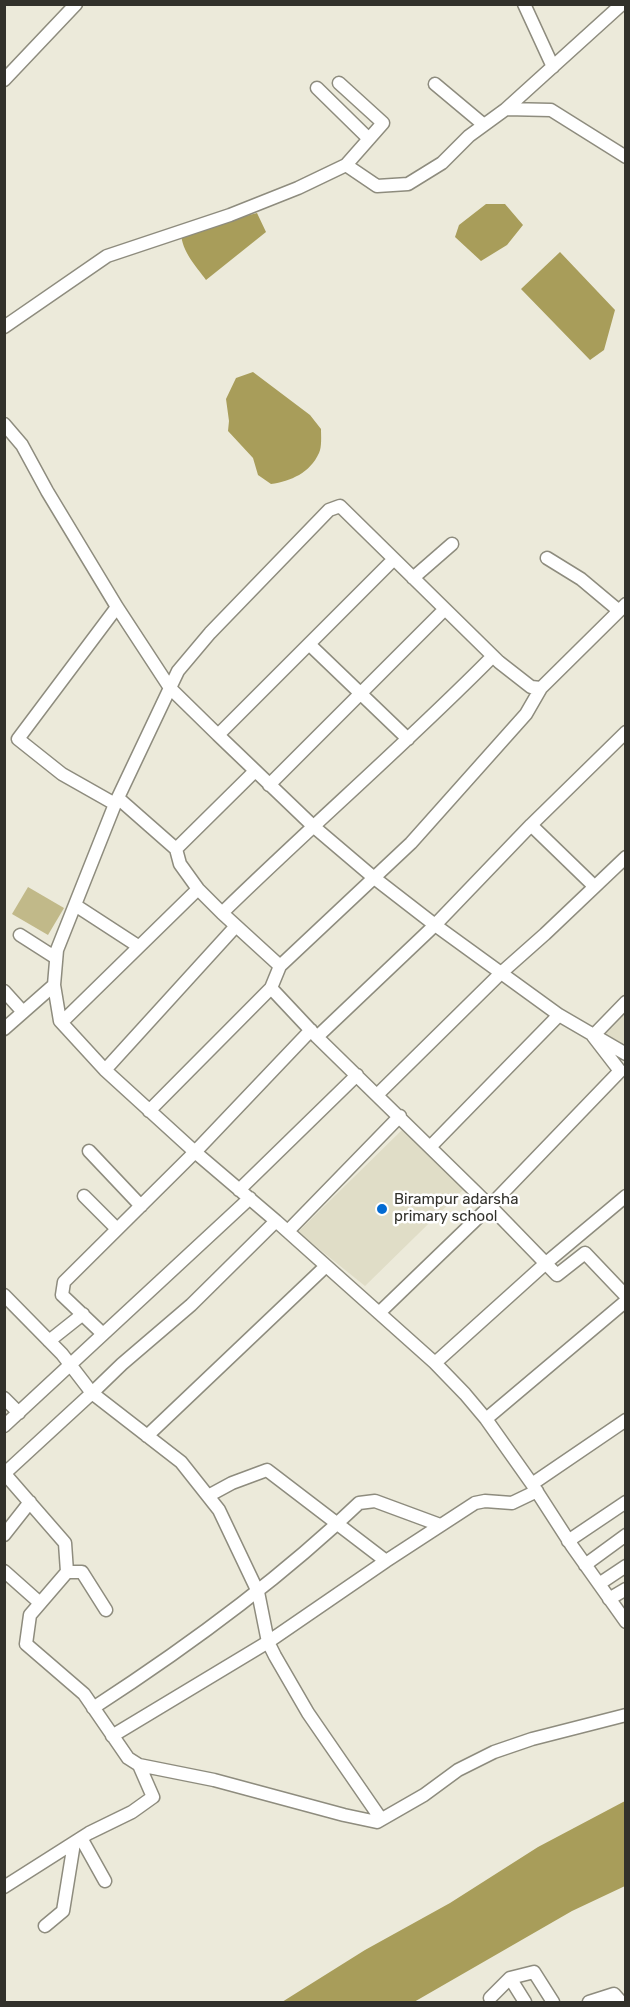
<!DOCTYPE html>
<style>
body{margin:0}
#map{position:relative;width:630px;height:2007px;overflow:hidden;background:#eceada;font-family:Rubik,sans-serif}
canvas{display:block}
.frame{position:absolute;inset:0;border:6px solid #32312b;pointer-events:none}
</style>
<div id="map">
<canvas width="630" height="2007"></canvas>
<div class="frame"></div>
</div>
<script>
const ctx = document.querySelector('canvas').getContext('2d');
ctx.lineJoin = 'round';
function paint(path, color) {
  ctx.fillStyle = color;
  ctx.fill(path, 'evenodd');
}
function stroke(path, color, width, dash) {
  ctx.strokeStyle = color;
  ctx.lineWidth = width;
  ctx.lineCap = dash ? 'butt' : 'round';
  ctx.setLineDash(dash || []);
  ctx.stroke(path);
}
function write(font, color, halo, rows, align = 'center') {
  ctx.font = font + ' Rubik,sans-serif';
  ctx.lineWidth = 5;
  ctx.setLineDash([]);
  ctx.textBaseline = 'middle';
  ctx.strokeStyle = halo;
  ctx.fillStyle = color;
  for (const [text, x, y, turn = 0] of rows) {
    ctx.save();
    ctx.translate(x, y);
    ctx.rotate((+turn || 0) * Math.PI / 180);
    ctx.textAlign = isNaN(turn) ? turn : align;
    if (halo) ctx.strokeText(text, 0, 0);
    ctx.fillText(text, 0, 0);
    ctx.restore();
  }
}
paint(new Path2D(`
 M625,1014V1060L604,1049L600,1039Z
 M405,1127L466,1187L365,1286L298,1232Z`), '#e0ddc7');
paint(new Path2D(`
 M28,887L64,908L48,935L12,914Z`), '#c1b989');
paint(new Path2D(`
 M486,204H505L523,225L507,245L481,261L455,237L459,225Z
 M257,213L266,232L206,280C196,266 182,252 181,233Z
 M560,252L615,310L604,350L590,360L521,289Z
 M253,372L310,415L321,429C321,436 322,447 319,453C310,473 291,481 271,484L258,475L253,458L228,431L229,421L226,399L236,378Z
 M625,1801V1886L572,1911L414,2002H282L365,1950L450,1903L538,1847Z`), '#a89d5a');
const minor = new Path2D(`
 M524,4L553,67
 M4,80L76,4
 M339,83L383,123L346,165
 M435,84L484,125
 M317,88L369,139
 M506,109L622,4
 M4,327L107,256L230,215L298,188L346,165L377,186L408,184L442,163L469,136L506,109L551,110L626,157
 M4,424L22,445L47,491L117,607L170,688L218,735L394,559
 M547,558L581,579L618,610
 M413,578L452,544
 M626,604L541,688L531,687L499,662L340,506L329,510L210,633L178,671L115,804L57,950L54,985L60,1021L105,1070L195,1152L276,1221L435,1363L465,1394L486,1419L532,1484L572,1546L626,1622
 M310,645L408,739
 M218,735L313,826L373,877L435,925L559,1015L626,1054
 M269,785L445,609
 M118,798L176,849L180,864L198,889L222,913L280,966L271,988L317,1037L490,1206L557,1275L585,1253L626,1296
 M115,804L62,774L18,739L117,607
 M531,825L626,732
 M176,849L255,771
 M75,905L138,946
 M222,913C311,826 405,745 493,656
 M20,935L56,958
 M280,966L411,843L526,714L541,688
 M4,991L23,1012
 M62,1022L198,889
 M4,1029L54,985
 M317,1037L435,925L531,825L594,886
 M105,1070L236,926
 M377,1095L501,973L545,934L626,857
 M149,1111L271,988
 M430,1147L559,1015
 M89,1151L141,1206
 M239,1190L357,1075
 M84,1196L117,1229
 M276,1221L191,1305L122,1364L92,1393L181,1462L219,1510L258,1592L268,1642L275,1656L308,1713L381,1819
 M288,1231L400,1116
 M4,1295L62,1354L92,1393L5,1473
 M379,1313L490,1206L620,1071L593,1036L626,1002
 M103,1334L62,1295L64,1282L195,1152L311,1030
 M49,1341L83,1314
 M435,1363L546,1263L626,1196
 M4,1398L19,1413
 M486,1419L626,1301
 M4,1426L250,1198
 M147,1436L326,1266
 M4,1473L65,1543L67,1572L30,1615L26,1644L84,1694L128,1758L139,1765L214,1780L344,1815L377,1822L424,1795L458,1770L494,1752L532,1739L626,1715
 M532,1484L626,1420
 M208,1496L232,1483L267,1470L386,1561L475,1503L485,1501L512,1503L537,1491
 M4,1535L30,1502
 M568,1541L626,1502
 M585,1565L626,1535
 M4,1571L40,1603
 M67,1572H82L106,1610
 M599,1584L626,1566
 M609,1599L626,1589
 M93,1708C187,1647 278,1581 359,1503L375,1501L440,1525
 M112,1736L268,1642L386,1561
 M81,1838L105,1881
 M4,1887L89,1833L132,1812L153,1797L139,1765
 M45,1926L63,1911L74,1843
 M510,1978L525,2002
 M490,1998L510,1978L534,1972L553,2002
 M589,2002L614,1994L621,2002`);
stroke(minor, '#8e8c7e', 15);
stroke(minor, '#fff', 12);
for (const [x, y, r, color] of [
 [382,1209,6,"#036bd3"]
]) {
  const dot = new Path2D();
  dot.arc(x, y, r, 0, 2 * Math.PI);
  ctx.fillStyle = color;
  ctx.fill(dot);
  stroke(dot, '#fff', 2);
}
write('15px', '#32312b', '#fff', [
 ["Birampur adarsha",394,1200],
 ["primary school",394,1217]
], 'left');
</script>
